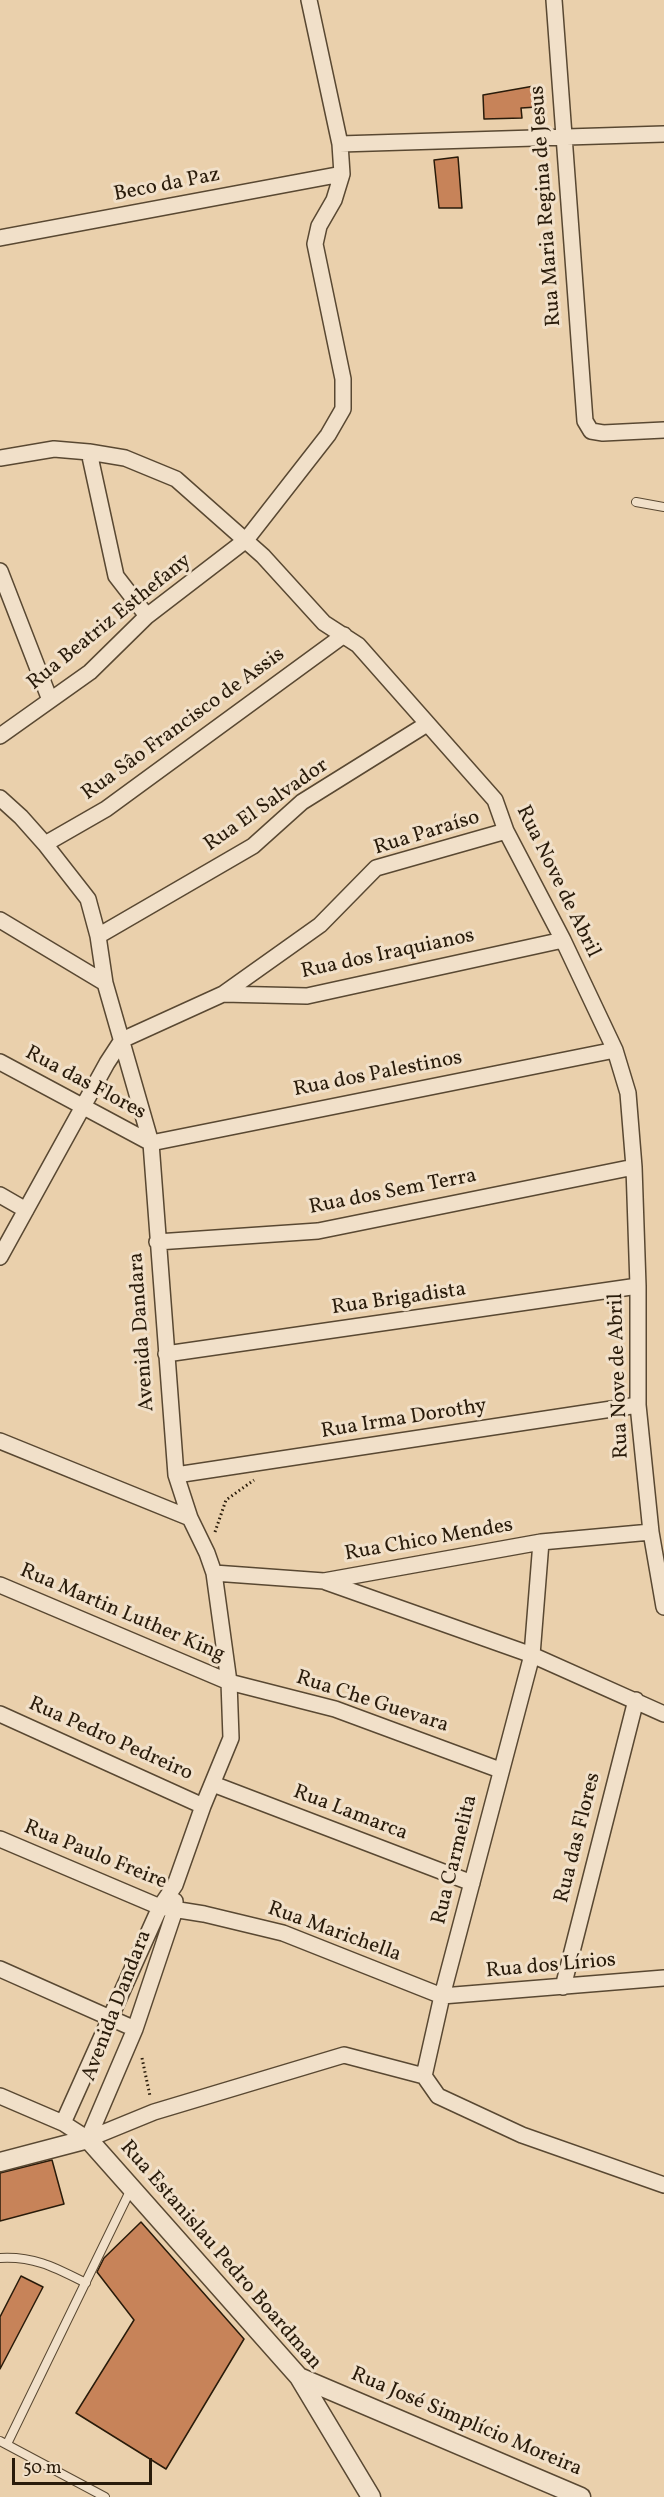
<!DOCTYPE html>
<meta charset="utf-8">
<style>
body{margin:0}
#map{position:relative;width:664px;height:2497px;overflow:hidden;background:#ead0ac;font-family:Vollkorn,serif}
canvas{display:block}
.scale{position:absolute;left:12px;top:2458px;width:140px;height:27px;box-sizing:border-box;border:3px solid #291b0a;border-top:0;padding-left:8px;font-size:18px;line-height:21px;white-space:nowrap;color:#291b0a;-webkit-text-stroke:4px #f1e0c9;paint-order:stroke}
</style>
<div id="map">
<canvas width="664" height="2497"></canvas>
<div class="scale">50 m</div>
</div>
<script>
const ctx = document.querySelector('canvas').getContext('2d');
ctx.lineJoin = 'round';
function paint(path, color) {
  ctx.fillStyle = color;
  ctx.fill(path, 'evenodd');
}
function stroke(path, color, width, dash) {
  ctx.strokeStyle = color;
  ctx.lineWidth = width;
  ctx.lineCap = dash ? 'butt' : 'round';
  ctx.setLineDash(dash || []);
  ctx.stroke(path);
}
function write(font, color, halo, rows, align = 'center') {
  ctx.font = font + ' Vollkorn,serif';
  ctx.lineWidth = 6;
  ctx.setLineDash([]);
  ctx.textBaseline = 'middle';
  ctx.strokeStyle = halo;
  ctx.fillStyle = color;
  for (const [text, x, y, turn = 0] of rows) {
    ctx.save();
    ctx.translate(x, y);
    ctx.rotate((+turn || 0) * Math.PI / 180);
    ctx.textAlign = isNaN(turn) ? turn : align;
    if (halo) ctx.strokeText(text, 0, 0);
    ctx.fillText(text, 0, 0);
    ctx.restore();
  }
}
const building = new Path2D(`
 M534,86L537,107L521,108L522,118L484,119L483,95Z
 M458,157L462,208H439L434,160Z
 M52,2160L64,2204L0,2221V2173Z
 M141,2222L244,2339L166,2469L76,2413L134,2320L97,2272L104,2258Z
 M21,2276L43,2287L0,2369V2317Z`);
paint(building, '#c78359');
stroke(building, '#291b0a', 1.5);
const service = new Path2D(`
 M636,502L664,507
 M0,2258C35,2256 56,2268 86,2283
 M0,2441L105,2497
 M7,2444L131,2189`);
const minor = new Path2D(`
 M554,0L585,421L591,431L603,433L664,430
 M340,144L664,134
 M0,238L342,174
 M89,452L116,576L147,616
 M0,458L54,449L89,452L125,458L176,479L263,556L324,623L358,645L495,800L506,831L563,940L615,1050L628,1093L634,1167L638,1286V1405L651,1532L664,1607
 M0,571L50,700
 M0,736L90,672L147,616L246,540L328,435L343,409V379L315,244L319,226L334,200L342,174L340,144L309,0
 M0,798L21,817L45,844L88,899L98,936L105,983L151,1143L176,1475L190,1518L207,1553L214,1573L229,1682L231,1738L203,1806L175,1885L160,1907L63,2123
 M45,844L106,809L344,635
 M0,920L105,983
 M98,936L253,846L302,802L427,724
 M223,994L320,925L376,868L506,831
 M0,1062L151,1143L615,1050
 M0,1195L26,1210
 M157,1242L318,1231L634,1167
 M0,1257L107,1063L122,1040L223,994L307,996L563,940
 M166,1354L638,1286
 M0,1441L190,1518
 M176,1475L638,1405
 M214,1573L324,1581L541,1542L651,1532
 M326,1582L532,1655L664,1714
 M0,1585L229,1682L335,1709L500,1770
 M0,1714L203,1806
 M213,1784L472,1883
 M0,1839L160,1907L204,1914L283,1933L442,1996L664,1978
 M0,1969L135,2029
 M563,1987L636,1700
 M424,2076L442,1996L532,1655L541,1542
 M0,2096L63,2123L88,2139
 M88,2139L154,2112L344,2055L424,2076L438,2096L522,2135L664,2185
 M88,2139L135,2029L175,1910V1901`);
const tertiary = new Path2D(`
 M0,2162L88,2139L299,2377L371,2497
 M299,2377L581,2497`);
stroke(service, '#594832', 10);
stroke(minor, '#594832', 18);
stroke(tertiary, '#594832', 21);
stroke(new Path2D(`
 M215,1532L226,1500L254,1480
 M142,2058L150,2096`), '#291b0a', 3, [1.5, 3]);
stroke(service, '#f1e0c9', 8);
stroke(minor, '#f1e0c9', 15);
stroke(tertiary, '#f1e0c9', 18);
write('21px', '#291b0a', '#f1e0c9', [
 ["Beco da Paz",167,186,-11],
 ["Rua Maria Regina de Jesus",547,206,-94],
 ["Rua Beatriz Esthefany",110,623,-39],
 ["Rua Sâo Francisco de Assis",184,725,-36],
 ["Rua El Salvador",267,806,-35],
 ["Rua Paraíso",427,834,-17],
 ["Rua Nove de Abril",557,882,64],
 ["Rua dos Iraquianos",388,955,-12],
 ["Rua dos Palestinos",378,1075,-11],
 ["Rua das Flores",85,1084,28],
 ["Rua dos Sem Terra",393,1193,-11],
 ["Rua Brigadista",399,1300,-8],
 ["Avenida Dandara",143,1332,-94],
 ["Rua Nove de Abril",620,1376,-92],
 ["Rua Irma Dorothy",404,1420,-9],
 ["Rua Chico Mendes",429,1541,-10],
 ["Rua Martin Luther King",122,1614,23],
 ["Rua Che Guevara",372,1703,18],
 ["Rua Pedro Pedreiro",110,1740,24],
 ["Rua Lamarca",350,1814,21],
 ["Rua das Flores",579,1838,-76],
 ["Rua Paulo Freire",95,1856,22],
 ["Rua Carmelita",456,1860,-76],
 ["Rua Marichella",334,1933,20],
 ["Rua dos Lírios",551,1967,-5],
 ["Avenida Dandara",118,2006,-69],
 ["Rua Estanislau Pedro Boardman",220,2256,49],
 ["Rua José Simplício Moreira",466,2423,23]
]);
</script>
